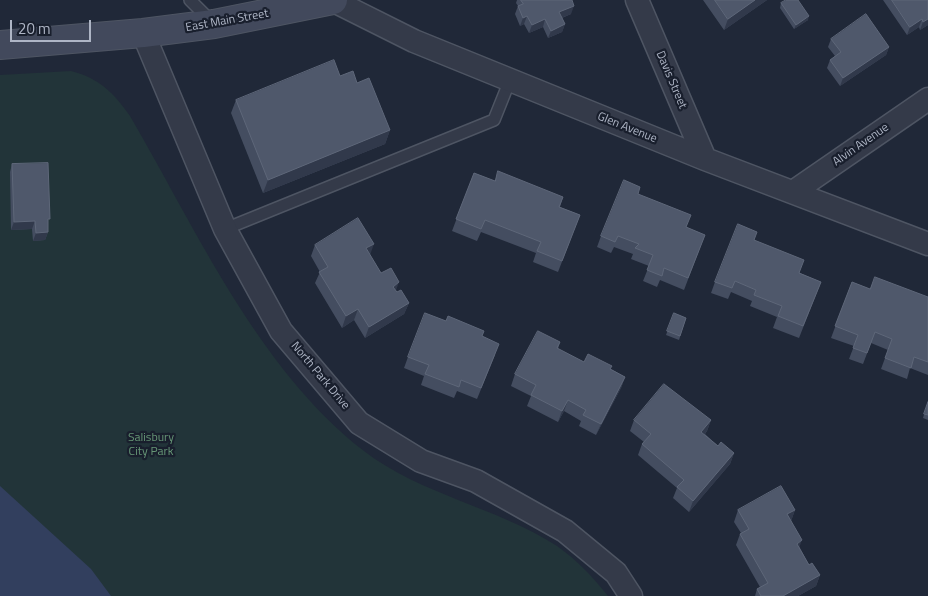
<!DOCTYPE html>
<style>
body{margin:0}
#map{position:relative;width:928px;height:596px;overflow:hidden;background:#202838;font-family:"Titillium Web",sans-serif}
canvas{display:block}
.scale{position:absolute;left:10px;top:20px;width:81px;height:22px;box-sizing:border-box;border:2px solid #aeb5c5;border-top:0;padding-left:6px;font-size:15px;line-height:18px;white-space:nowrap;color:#aeb5c5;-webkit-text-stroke:4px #191f2d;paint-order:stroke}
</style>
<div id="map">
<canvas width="928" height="596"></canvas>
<div class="scale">20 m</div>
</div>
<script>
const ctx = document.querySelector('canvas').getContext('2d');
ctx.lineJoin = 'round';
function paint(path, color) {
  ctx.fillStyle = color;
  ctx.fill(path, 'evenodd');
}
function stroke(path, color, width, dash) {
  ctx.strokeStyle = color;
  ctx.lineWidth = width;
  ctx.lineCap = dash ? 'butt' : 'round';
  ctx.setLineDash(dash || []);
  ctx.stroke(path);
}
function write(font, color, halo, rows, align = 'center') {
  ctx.font = font + ' "Titillium Web",sans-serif';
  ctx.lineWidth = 4.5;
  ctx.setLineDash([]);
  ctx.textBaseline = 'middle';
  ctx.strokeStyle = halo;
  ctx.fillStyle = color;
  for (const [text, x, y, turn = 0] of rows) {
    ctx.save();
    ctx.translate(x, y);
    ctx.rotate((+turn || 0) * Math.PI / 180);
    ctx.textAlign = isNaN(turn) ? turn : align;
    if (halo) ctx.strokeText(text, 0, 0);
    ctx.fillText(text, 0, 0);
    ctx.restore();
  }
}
paint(new Path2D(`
 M71,71C99,78 114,93 130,116C196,229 258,369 364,451C421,495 497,507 557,546C577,560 593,577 608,596H0V75Z`), '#223439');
paint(new Path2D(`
 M0,486L91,569L111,596H0Z`), '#323f5e');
const service = new Path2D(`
 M190,0L211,21
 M225,229L494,120L510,80`);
const minor = new Path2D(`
 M332,0L414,41L705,159L928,244
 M637,0L705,159
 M143,33L225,229L281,331L359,423L421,461L476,481L565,531L616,573L631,596
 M793,192L928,99`);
const secondary = new Path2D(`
 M0,45L143,33L214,24L333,0`);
stroke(service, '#4e5563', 14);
stroke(minor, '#4e5563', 25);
stroke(secondary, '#4e5563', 30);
stroke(service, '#343a49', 11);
stroke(minor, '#343a49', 22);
stroke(secondary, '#42495c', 28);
paint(new Path2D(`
 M517,0H572L571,14L562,18L565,24L562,32L548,38L543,27L529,33L524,24L520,26L515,14L518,6L516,3Z
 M703,0H767L724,30Z
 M883,0H928V25L920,30L919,27L907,35Z
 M781,3L808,20L794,29L780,8Z
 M831,39L889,47L886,55L840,86L827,68L830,60L835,56L828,47Z
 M340,76L357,83L390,130L385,144L263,193L231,113L236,100Z
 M12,164L48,225V232L45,240L33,241L32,229L11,230L10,172Z
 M474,173L495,181L563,197L560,207L580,215L558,272L533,262L536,253L481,232L477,241L452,231Z
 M638,194L686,227L705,235L684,290L660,280L657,287L643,281L649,266L631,259L633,254L614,247L611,253L597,247L601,236Z
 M754,240L800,273L821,282L799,338L773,328L777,317L750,306L752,301L731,292L728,299L711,293L715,282Z
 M315,245L370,255L381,273L396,291L409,303L404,314L365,338L354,320L342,328L315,283L320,272L311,256Z
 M852,282L870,289L928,297V375L910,368L907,379L881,369L888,350L871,343L863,364L849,359L854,346L831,338Z
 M674,313L686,318L679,340L666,335Z
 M482,336L495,355L477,399L457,391L454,398L421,385L424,376L404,368L408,357Z
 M560,342L558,349L584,362L611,369L625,377L621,388L596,435L579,426L581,421L564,411L558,422L527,406L531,396L511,386L515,374Z
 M928,401V420L923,418Z
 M634,420H711L707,431L705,434L718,446L734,453L730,464L689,512L673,498L677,488L638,455L642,444L644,442L630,431Z
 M738,510H795L791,521L800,548L809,565L820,575L816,586L798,596H755L757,589L760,587L736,545L740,534L741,533L734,522Z`), '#444d60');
paint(new Path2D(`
 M755,0H767L724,30L728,19Z
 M574,6L571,14L556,20L559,12Z
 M527,16L524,24L520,26L523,18Z
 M809,16L808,20L794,29L796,25Z
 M545,19L543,27L529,33L532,25Z
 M922,19L919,27L907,35L910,27Z
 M928,19V25L920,30L923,22Z
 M565,24L562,32L548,38L551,31Z
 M889,47L886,55L840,86L843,78Z
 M390,130L385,144L263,193L268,180Z
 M35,221L32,229L11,230L14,222Z
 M48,232L45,240L33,241L36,233Z
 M374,244L370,255L366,248Z
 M399,282L395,293L393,287Z
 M409,303L404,314L365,338L369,327Z
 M358,309L354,320L342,328L346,316Z
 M625,377L621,388L596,435L601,424Z
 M568,400L564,411L558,422L562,411Z
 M711,420L707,431L697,443L701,432Z
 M734,453L730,464L689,512L693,501Z
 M795,510L791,521L787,514Z
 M802,540L798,551L797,544Z
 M820,575L816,586L798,596H783Z`), '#31394b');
const building = new Path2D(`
 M521,0H572L574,6L559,12L565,24L551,31L545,19L532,25L527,16L523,18L518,6L523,4Z
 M715,0H755L728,19Z
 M786,0H798L809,16L796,25L781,3Z
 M892,0H928V19L923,22L922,19L910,27Z
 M866,14L889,47L843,78L830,60L841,52L831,39Z
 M334,60L340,76L353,71L357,83L369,78L390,130L268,180L236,100Z
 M48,163L50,219H48V232L36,233L35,221L14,222L12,164Z
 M498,171L563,197L559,207L580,215L562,261L537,251L541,242L485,220L481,229L456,219L474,173L495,181Z
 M624,180L640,187L638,194L691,215L686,227L705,235L688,278L664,268L662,276L647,270L653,255L635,248L639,244L618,236L615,242L601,236Z
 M358,218L374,244L366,248L381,273L391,268L399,282L393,287L397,292L401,290L409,303L369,327L358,309L346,316L319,272L328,267L315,245Z
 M738,224L757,232L754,240L804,260L799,273L821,282L803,326L778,316L782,306L754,295L756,290L735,281L732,288L715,282Z
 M875,277L928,297V362L914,357L911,368L885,358L892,339L875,332L867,353L853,348L858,335L835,326L852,282L870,289Z
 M425,313L446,321L448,316L484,331L482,336L499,344L481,388L461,380L459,387L425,374L429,365L408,357Z
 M674,313L686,318L680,336L667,331Z
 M538,331L560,342L557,348L584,362L588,354L612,366L610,369L625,377L601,424L583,415L586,410L568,400L562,411L531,395L536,385L515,374Z
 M664,384L711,420L701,432L718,446L721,442L734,453L693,501L677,487L684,480L642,444L651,434L634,420Z
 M928,402V415L924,414Z
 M781,486L795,510L787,514L802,540L797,544L809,565L812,563L820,575L783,596H761L757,589L768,583L740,534L749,529L738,510Z`);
paint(building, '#4f586b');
stroke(building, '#5e6779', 1);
write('12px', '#aeb5c5', '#191f2d', [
 ["East Main Street",227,21,-10],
 ["Davis Street",671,80,67],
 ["Glen Avenue",627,128,22],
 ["Alvin Avenue",861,145,-35],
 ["North Park Drive",320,376,50]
]);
write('12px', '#669676', '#191f2d', [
 ["Salisbury",151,438],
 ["City Park",151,452]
]);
</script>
